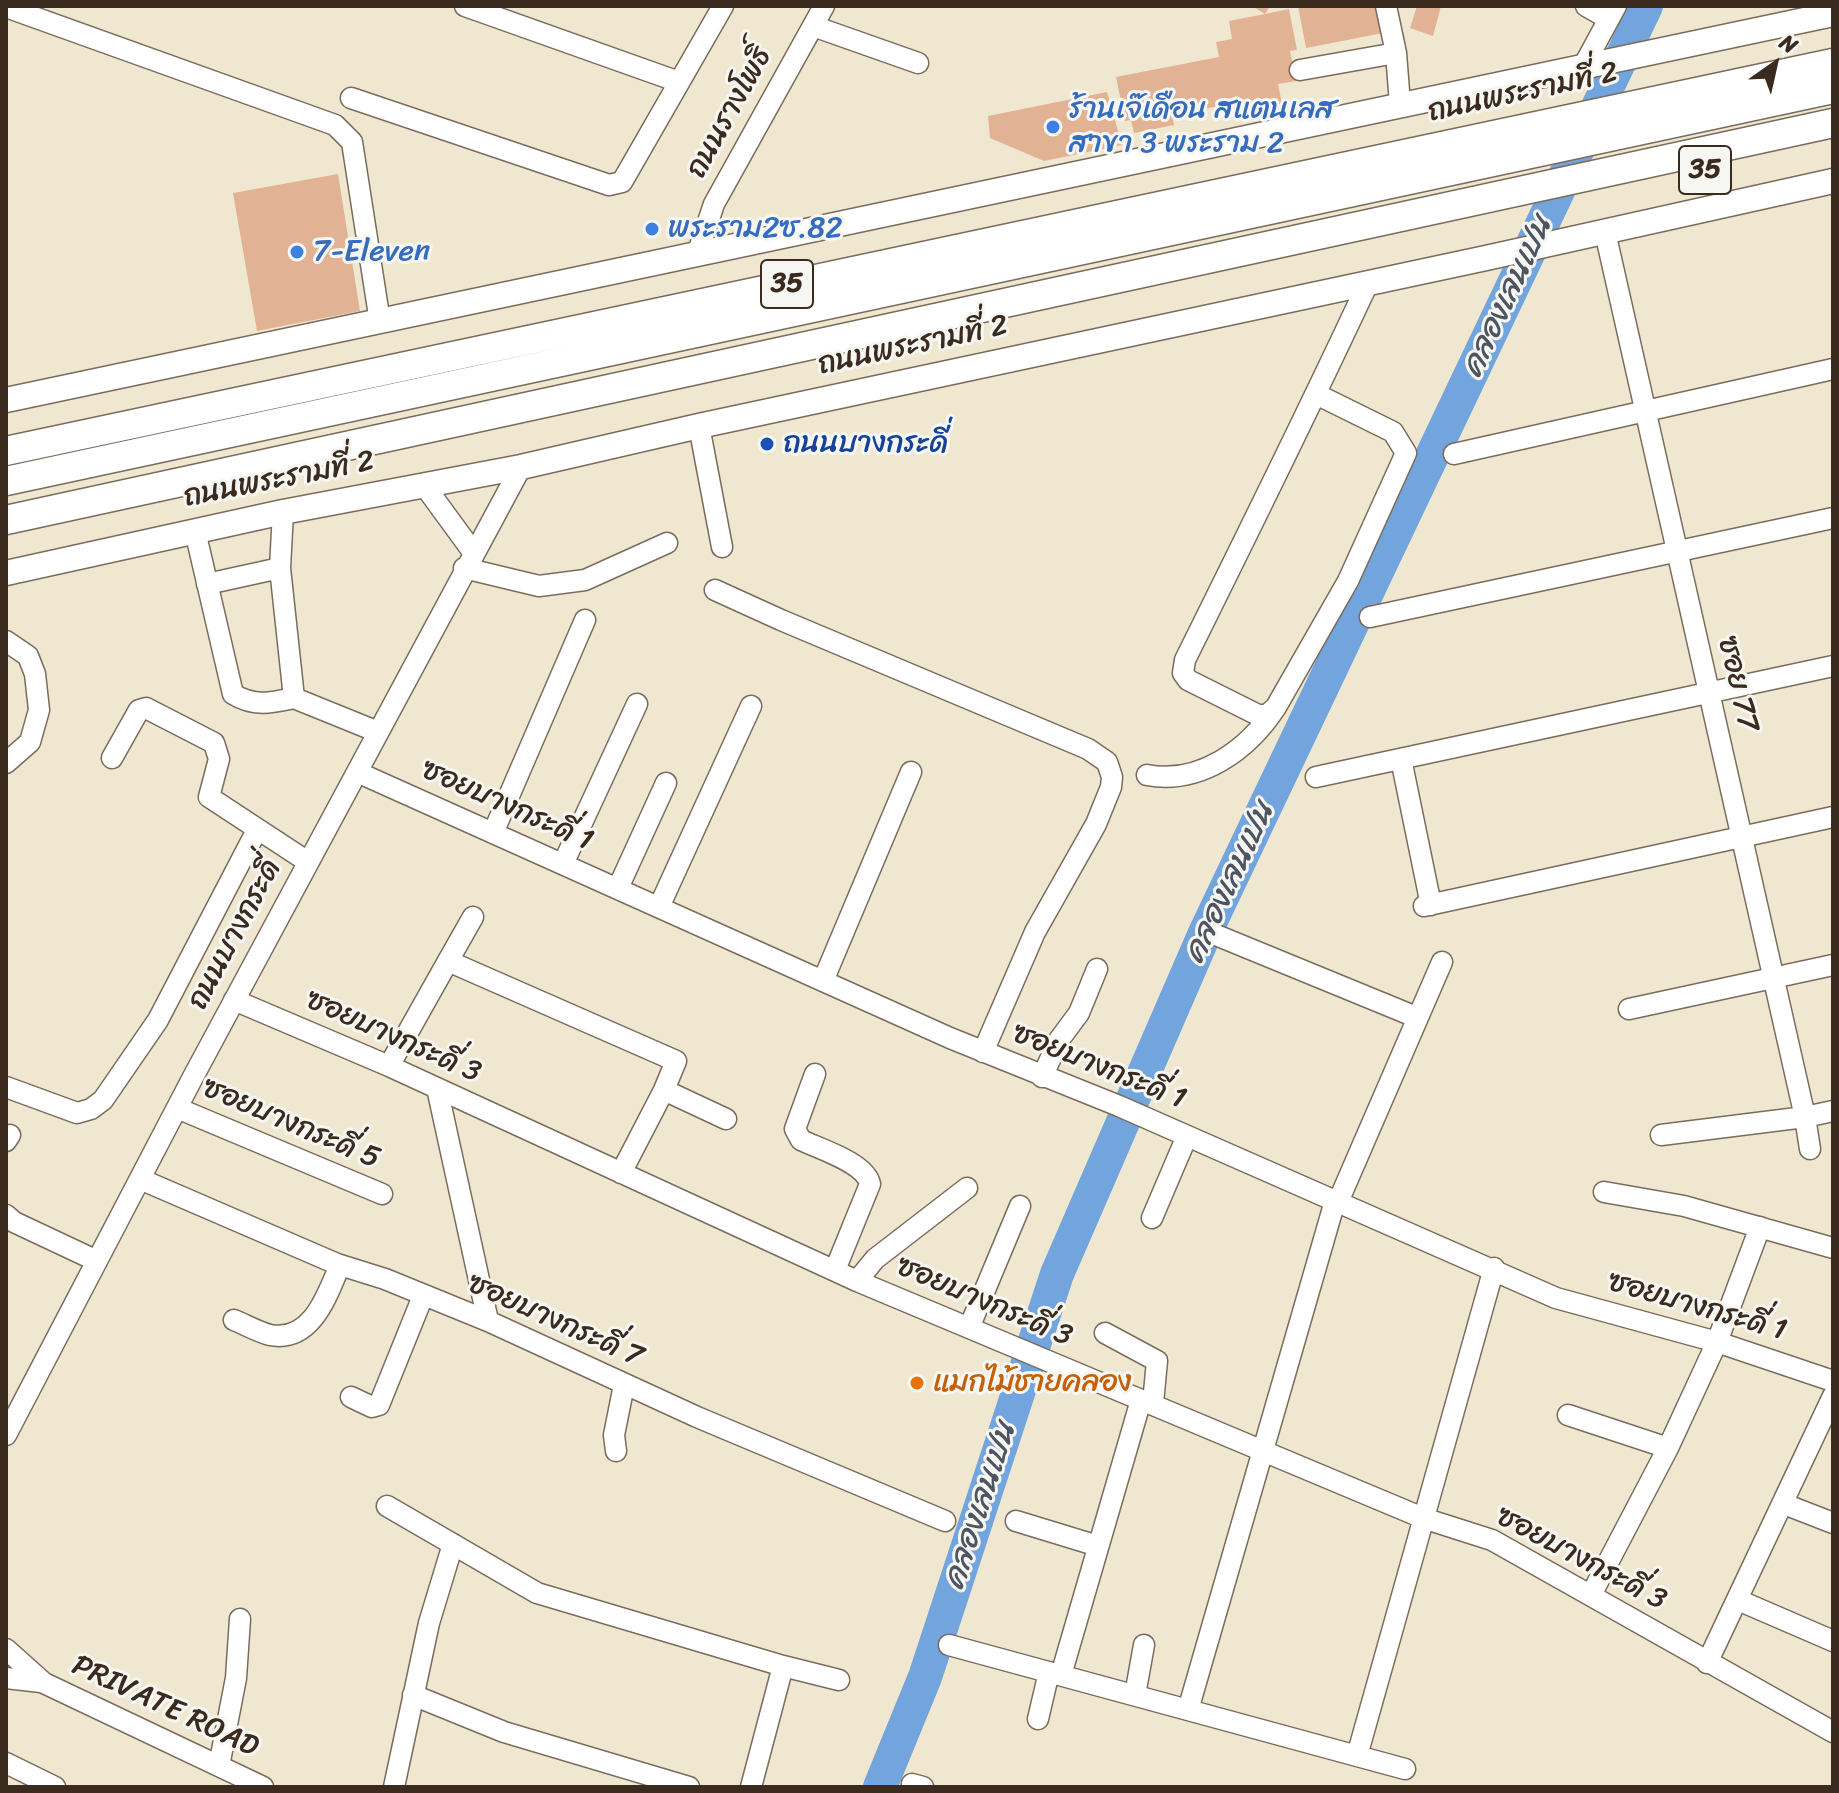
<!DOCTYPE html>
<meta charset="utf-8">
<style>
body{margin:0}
#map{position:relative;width:1839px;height:1793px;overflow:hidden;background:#f0e7d1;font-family:Sriracha,sans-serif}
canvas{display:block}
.frame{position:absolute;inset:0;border:8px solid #3b2a1e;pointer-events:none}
.north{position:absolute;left:1735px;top:24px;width:80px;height:80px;-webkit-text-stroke:6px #f6f6f2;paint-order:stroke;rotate:34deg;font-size:22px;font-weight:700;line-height:32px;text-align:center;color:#3b2a1e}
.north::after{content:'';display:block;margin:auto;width:28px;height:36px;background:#3b2a1e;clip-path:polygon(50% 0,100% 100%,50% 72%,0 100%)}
</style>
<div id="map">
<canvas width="1839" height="1793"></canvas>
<div class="frame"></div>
<div class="north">N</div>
</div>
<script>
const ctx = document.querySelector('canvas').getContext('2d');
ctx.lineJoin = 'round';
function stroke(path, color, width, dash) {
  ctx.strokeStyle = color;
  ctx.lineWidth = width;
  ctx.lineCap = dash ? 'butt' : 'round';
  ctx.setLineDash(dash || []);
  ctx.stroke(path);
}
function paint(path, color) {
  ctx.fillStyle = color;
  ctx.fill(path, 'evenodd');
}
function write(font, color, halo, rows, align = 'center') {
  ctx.font = font + ' Sriracha,"Playpen Sans Thai",sans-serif';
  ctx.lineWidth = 6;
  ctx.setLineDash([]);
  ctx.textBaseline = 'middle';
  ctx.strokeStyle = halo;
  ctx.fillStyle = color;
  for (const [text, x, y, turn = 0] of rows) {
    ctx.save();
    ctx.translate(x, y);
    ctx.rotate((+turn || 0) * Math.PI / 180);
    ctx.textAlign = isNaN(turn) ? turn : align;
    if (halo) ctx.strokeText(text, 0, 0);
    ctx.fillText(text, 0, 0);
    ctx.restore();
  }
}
stroke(new Path2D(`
 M880,1787L925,1677L1057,1274L1205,933L1646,6`), '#72a4dd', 34);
paint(new Path2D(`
 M1252,6H1270L1265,14L1289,9L1297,50L1290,51L1296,81L1278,84L1282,104L1226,114L1224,105L1172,115L1174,125L1134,133L1131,120L1125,121L1116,77L1219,57L1216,42L1232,39L1229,21L1265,14Z
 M1298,6H1378L1383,33L1306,48Z
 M1417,6H1441L1433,36L1410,28Z
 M1107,92L1122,145L1044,161L990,138L988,116Z
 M338,174L360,311L257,331L233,193Z`), '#e1b293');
const minor = new Path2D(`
 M465,6L679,82
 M1386,6L1396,53L1400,104
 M1586,6L1609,19
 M6,7L335,125L352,142L380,322
 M813,26L918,63
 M1584,65L1616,6
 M1300,70L1396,53
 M351,98L609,185L622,182L723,6
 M1605,232L1805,1117L1810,1149
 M698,252L714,204L824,6
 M1316,394L1393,432L1406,453L1348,581L1276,707L1267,715H1258L1188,680L1183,673L1185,660C1247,535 1309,410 1368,283
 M699,426L722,547
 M1454,454L1833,369
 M424,485L473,552
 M195,531L233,694C254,707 271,703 294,698L280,568L283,512
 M464,568L539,586L585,580L667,543
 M207,584L280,568
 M715,590L781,620L1088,749L1107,762L1112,777L1111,787L1096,824L1035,932L983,1052
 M1370,617L1833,518
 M6,641L28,656L35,674L39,710L30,742L6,763
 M294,698L378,732
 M112,758L139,710L146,708L214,743L219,759L209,797L308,862
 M1401,759L1431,905
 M357,772L950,1038L1119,1106L1556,1298L1717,1342L1833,1381
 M1147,775C1200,785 1248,750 1276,707
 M1316,777L1833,666
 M493,833L585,620
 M563,864L637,704
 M618,888L666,783
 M1424,906L1833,817
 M659,907L751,706
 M1216,935L1416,1017
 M448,961L473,917
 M823,981L911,772
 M234,1000L389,1066L857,1281L1423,1518L1492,1540L1833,1732
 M1629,1009L1833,965
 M389,1066L448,961L676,1061L664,1090L621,1173
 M815,1074L795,1129L801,1140C820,1149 866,1163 870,1184L835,1270
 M1042,1077L1059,1040L1079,1013L1097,969
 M6,1087L77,1113L91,1109L103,1100L158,1020L257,830
 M437,1088L488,1321
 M664,1090L726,1119
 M177,1108L382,1194
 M1661,1135L1805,1117L1833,1111
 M6,1141L10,1135
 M140,1179L337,1264L385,1279L488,1321L697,1417L945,1521
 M1604,1192L1684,1206L1833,1248
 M1338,1202L1442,962
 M6,1215L14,1222L97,1261
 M1152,1218L1187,1136
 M857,1281L875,1259L967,1188
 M234,1320C246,1325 258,1332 270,1335C312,1343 327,1295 340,1265
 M969,1328L1020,1206
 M1105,1333L1157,1361L1153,1403
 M351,1397L372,1407L379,1405L423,1296
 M1568,1415L1668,1448
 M6,1435L192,1079L521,467
 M616,1451L614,1435L624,1385
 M1784,1504L1833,1523
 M387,1506L537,1593L783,1666L839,1680
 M1016,1521L1098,1546
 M1591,1595L1668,1448L1717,1342L1760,1227
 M1738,1600L1833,1641
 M949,1645L1405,1769
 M6,1649L44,1683L263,1787
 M1707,1663L1833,1396
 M1061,1675L1141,1400
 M6,1678L41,1682
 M413,1695L504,1732L689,1787
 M1135,1695L1144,1645
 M1188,1710L1335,1201
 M1038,1719L1049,1672
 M1357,1756L1494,1268
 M6,1763L55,1787
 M219,1766L236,1678L240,1619
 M912,1784L923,1787
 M394,1787L429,1623L453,1544
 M751,1787L783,1666`);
const major = new Path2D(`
 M6,400L1833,14
 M6,573L283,512L521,467L699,426L1486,258L1833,181`);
const highway = new Path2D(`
 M6,451L1833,63
 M6,481L1833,89
 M6,520L1833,123`);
stroke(minor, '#7a6c5d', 23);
stroke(major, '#7a6c5d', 27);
stroke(highway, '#7a6c5d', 31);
stroke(minor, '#fff', 20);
stroke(major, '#fff', 24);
stroke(highway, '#fff', 28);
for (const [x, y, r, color] of [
 [1053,127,8,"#3f7fe0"],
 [652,229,8,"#3f7fe0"],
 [297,252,8,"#3f7fe0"],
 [767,444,8,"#1a4fb4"],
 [917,1383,8,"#e8710a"]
]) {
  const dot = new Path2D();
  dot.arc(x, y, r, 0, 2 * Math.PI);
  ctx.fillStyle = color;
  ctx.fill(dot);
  stroke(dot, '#f6f6f2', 3);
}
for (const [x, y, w] of [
 [1705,170,52],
 [787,284,52]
]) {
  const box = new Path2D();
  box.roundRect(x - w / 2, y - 24, w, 48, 6);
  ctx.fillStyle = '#f6f6f2';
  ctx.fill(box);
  stroke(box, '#3b2a1e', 2);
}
write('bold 28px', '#3b2a1e', null, [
 ["35",1705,170],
 ["35",787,284]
]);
write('30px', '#3b2a1e', '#f6f6f2', [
 ["ถนนพระรามที่ 2",1523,93,-12],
 ["ถนนรางโพธิ์",730,113,-61],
 ["ถนนพระรามที่ 2",913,346,-12],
 ["ถนนพระรามที่ 2",279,480,-11],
 ["ซอย 77",1737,684,77],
 ["ซอยบางกระดี่ 1",507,806,24],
 ["ถนนบางกระดี่",235,935,-62],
 ["ซอยบางกระดี่ 3",393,1037,24],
 ["ซอยบางกระดี่ 1",1099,1067,22],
 ["ซอยบางกระดี่ 5",291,1124,23],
 ["ซอยบางกระดี่ 3",984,1302,23],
 ["ซอยบางกระดี่ 1",1697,1307,16],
 ["ซอยบางกระดี่ 7",555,1321,24],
 ["ซอยบางกระดี่ 3",1581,1559,28],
 ["PRIVATE ROAD",165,1707,25]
]);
write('30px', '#366cbe', '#f6f6f2', [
 ["ร้านเจ๊เดือน สแตนเลส",1069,110],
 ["สาขา 3 พระราม 2",1069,144],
 ["พระราม2ซ.82",668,229],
 ["7-Eleven",313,252]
], 'left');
write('30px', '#164399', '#f6f6f2', [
 ["ถนนบางกระดี่",783,444]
], 'left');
write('30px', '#c56008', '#f6f6f2', [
 ["แมกไม้ชายคลอง",933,1383]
], 'left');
write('italic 32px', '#4e5561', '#f6f6f2', [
 ["คลองเลนเปน",1508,297,-65],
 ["คลองเลนเปน",1230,883,-65],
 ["คลองเลนเปน",981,1506,-72]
]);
</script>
